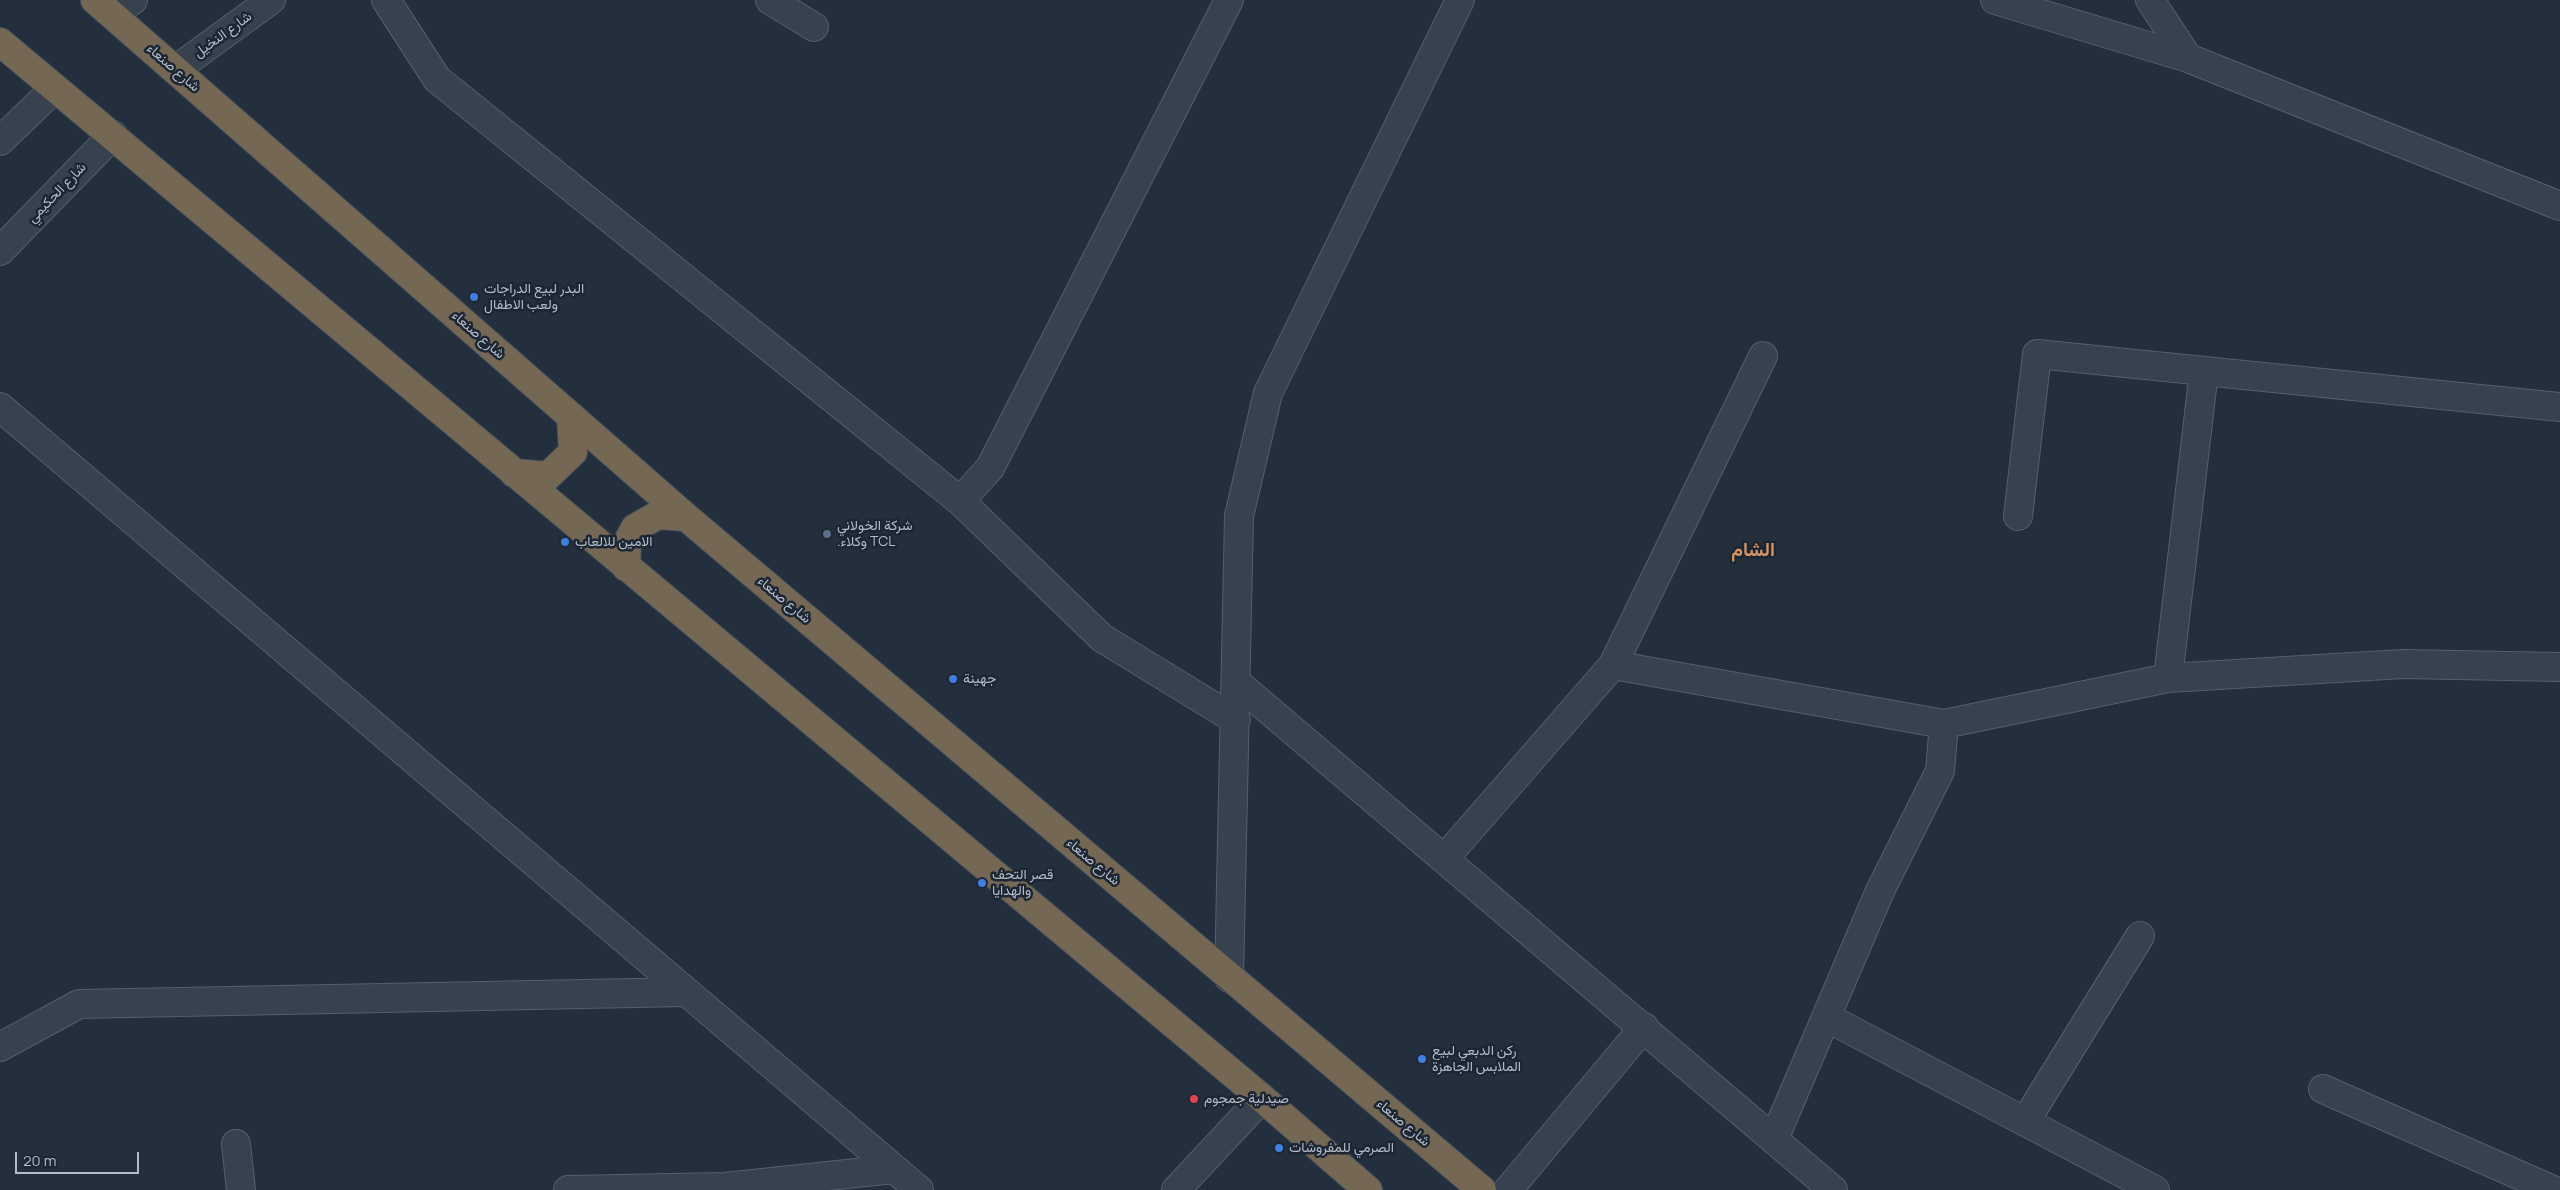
<!DOCTYPE html>
<meta charset="utf-8">
<style>
body{margin:0}
#map{position:relative;width:2560px;height:1190px;overflow:hidden;background:#242f3e;font-family:Manrope,sans-serif}
canvas{display:block}
.scale{position:absolute;left:15px;top:1152px;width:124px;height:22px;box-sizing:border-box;border:2px solid #b4bcc9;border-top:0;padding-left:6px;font-size:15px;line-height:18px;white-space:nowrap;color:#b4bcc9;-webkit-text-stroke:4px #1d2633;paint-order:stroke}
</style>
<div id="map">
<canvas width="2560" height="1190"></canvas>
<div class="scale">20 m</div>
</div>
<script>
const ctx = document.querySelector('canvas').getContext('2d');
ctx.lineJoin = 'round';
function stroke(path, color, width, dash) {
  ctx.strokeStyle = color;
  ctx.lineWidth = width;
  ctx.lineCap = dash ? 'butt' : 'round';
  ctx.setLineDash(dash || []);
  ctx.stroke(path);
}
function write(font, color, halo, rows, align = 'center') {
  ctx.font = font + ' Manrope,Vazirmatn,sans-serif';
  ctx.lineWidth = 5;
  ctx.setLineDash([]);
  ctx.textBaseline = 'middle';
  ctx.strokeStyle = halo;
  ctx.fillStyle = color;
  for (const [text, x, y, turn = 0] of rows) {
    ctx.save();
    ctx.translate(x, y);
    ctx.rotate((+turn || 0) * Math.PI / 180);
    ctx.textAlign = isNaN(turn) ? turn : align;
    if (halo) ctx.strokeText(text, 0, 0);
    ctx.fillText(text, 0, 0);
    ctx.restore();
  }
}
const minor = new Path2D(`
 M386,0L437,79L960,501L1102,638L1236,720
 M770,0L814,27
 M1995,0L2188,58L2560,206
 M2150,0L2188,58
 M112,14L133,0
 M175,70L271,0
 M0,141L54,89
 M0,251L113,135
 M0,407L919,1190
 M960,501L990,468L1229,0
 M2018,516L2037,354L2560,407
 M1613,665L1944,724L2168,678L2403,664L2560,667
 M2168,678L2204,371
 M1237,683L1833,1190
 M1444,859L1613,665L1763,356
 M1229,978L1239,516L1268,393L1460,0
 M1826,1017L2155,1190
 M0,1047L79,1004L685,992
 M2323,1089L2553,1190
 M2025,1122L2140,936
 M1774,1139L1880,891L1940,771L1944,724
 M236,1144L241,1190
 M568,1190L725,1187L894,1169
 M1176,1190L1262,1098
 M1508,1190L1644,1027`);
const highway = new Path2D(`
 M95,0L686,517L1482,1190
 M0,42L1262,1098L1368,1190
 M514,473L548,476L573,452L571,416
 M626,567L627,543L635,528L658,515L686,517`);
stroke(minor, '#565f6c', 30);
stroke(highway, '#434c59', 30);
stroke(minor, '#38414e', 28);
stroke(highway, '#746855', 28);
for (const [x, y, r, color] of [
 [474,297,5,"#3f7fe0"],
 [827,534,5,"#5c6f8a"],
 [565,542,5,"#3f7fe0"],
 [953,679,5,"#3f7fe0"],
 [982,883,5,"#3f7fe0"],
 [1422,1059,5,"#3f7fe0"],
 [1194,1099,5,"#e0444e"],
 [1279,1148,5,"#3f7fe0"]
]) {
  const dot = new Path2D();
  dot.arc(x, y, r, 0, 2 * Math.PI);
  ctx.fillStyle = color;
  ctx.fill(dot);
  stroke(dot, '#1d2633', 2);
}
write('14px', '#b4bcc9', '#1d2633', [
 ["شارع النخيل",223,35,-36],
 ["شارع صنعاء",173,68,41],
 ["شارع الحكيمي",57,193,-46],
 ["شارع صنعاء",478,335,41],
 ["شارع صنعاء",784,600,40],
 ["شارع صنعاء",1093,862,40],
 ["شارع صنعاء",1403,1123,40]
]);
write('14px', '#b4bcc9', '#1d2633', [
 ["البدر لبيع الدراجات",484,289],
 ["ولعب الاطفال",484,305],
 ["شركة الخولاني",837,526],
 [".وكلاء TCL",837,542],
 ["الامين للالعاب",575,542],
 ["جهينة",963,679],
 ["قصر التحف",992,875],
 ["والهدايا",992,891],
 ["ركن الدبعي لبيع",1432,1051],
 ["الملابس الجاهزة",1432,1067],
 ["صيدلية جمجوم",1204,1099],
 ["الصرمي للمفروشات",1289,1148]
], 'left');
write('bold 19px', '#d59563', '#1d2633', [
 ["الشام",1753,551]
]);
</script>
